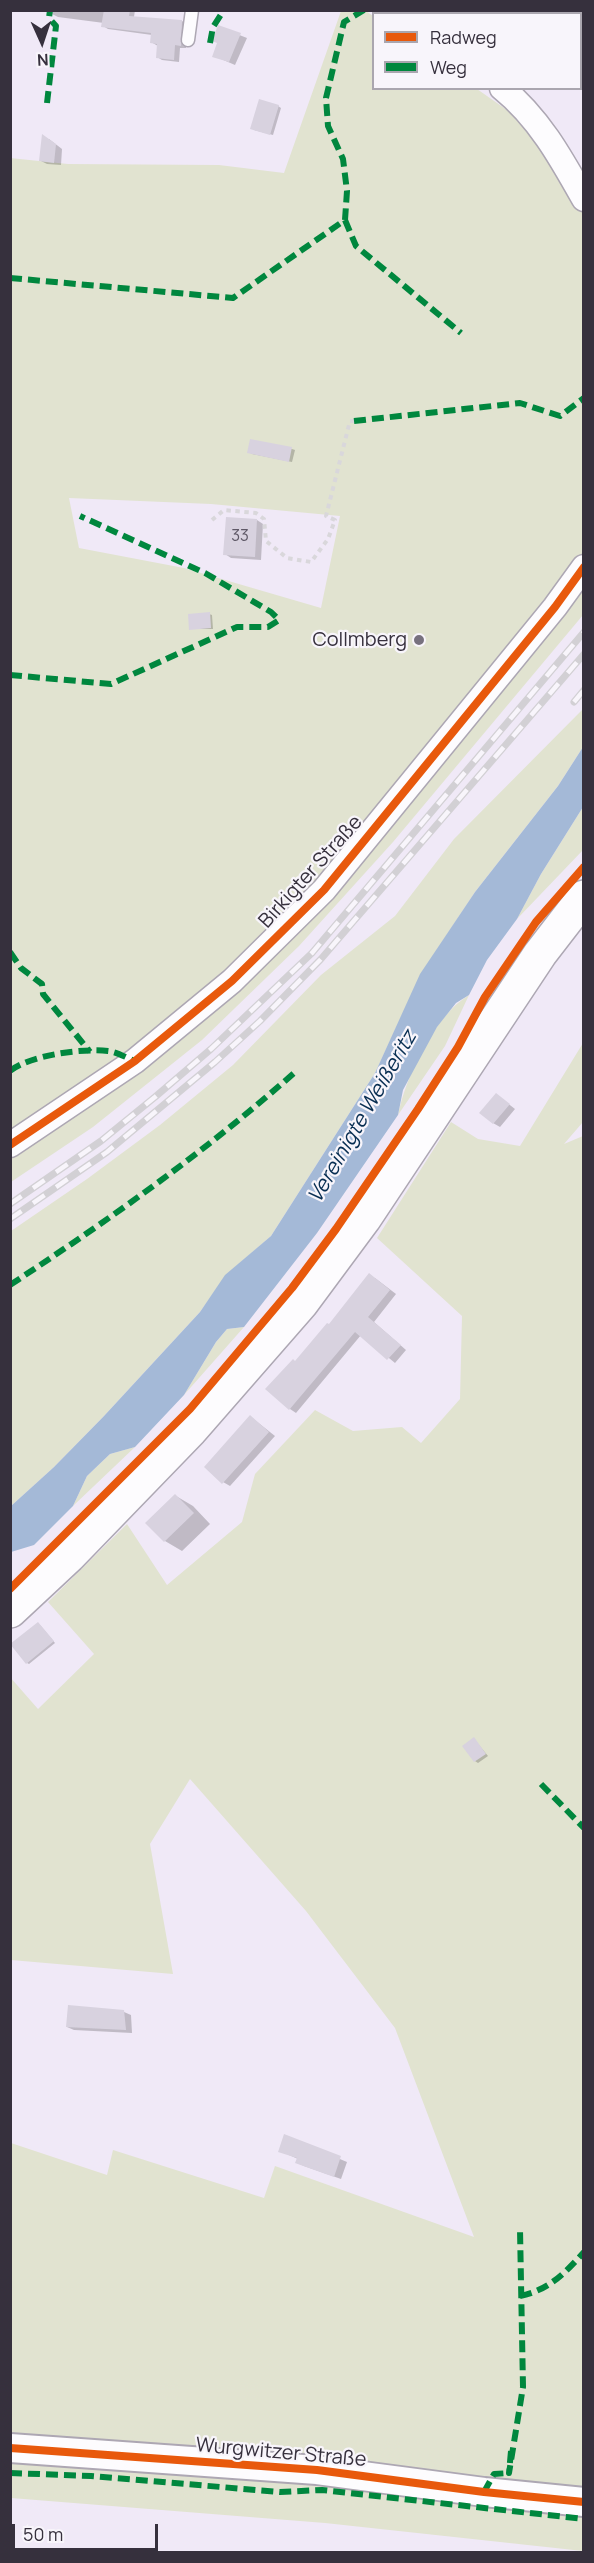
<!DOCTYPE html>
<meta charset="utf-8">
<style>
body{margin:0}
#map{position:relative;width:594px;height:2563px;overflow:hidden;background:#f0e9f7;font-family:Manrope,sans-serif}
canvas{display:block}
.frame{position:absolute;inset:0;border:12px solid #36303d;pointer-events:none}
.legend{position:absolute;left:372px;top:12px;width:210px;height:78px;box-sizing:border-box;background:#f8f5fb;border:2px solid #aaa6af;margin:0;padding:8px 10px;list-style:none;font-size:18px;color:#36303d}
.legend li{display:flex;align-items:center;gap:12px;height:30px}
.legend b{width:30px;border:2px solid #aaa6af}
.north{position:absolute;left:12px;top:12px;width:60px;height:60px;-webkit-text-stroke:4px #f8f5fb;paint-order:stroke;rotate:177deg;font-size:16px;font-weight:700;line-height:24px;text-align:center;color:#36303d}
.north::after{content:'';display:block;margin:auto;width:21px;height:27px;background:#36303d;clip-path:polygon(50% 0,100% 100%,50% 72%,0 100%)}
.scale{position:absolute;left:12px;top:2524px;width:146px;height:27px;box-sizing:border-box;border:3px solid #36303d;border-top:0;padding-left:8px;font-size:18px;line-height:21px;white-space:nowrap;color:#36303d;-webkit-text-stroke:4px #f8f5fb;paint-order:stroke}
</style>
<div id="map">
<canvas width="594" height="2563"></canvas>
<div class="frame"></div>
<ul class="legend">
<li><b style="height:8px;background:#e8590c"></b>Radweg</li>
<li><b style="height:8px;background:#00873e"></b>Weg</li>
</ul>
<div class="north">N</div>
<div class="scale">50 m</div>
</div>
<script>
const ctx = document.querySelector('canvas').getContext('2d');
ctx.lineJoin = 'round';
function paint(path, color) {
  ctx.fillStyle = color;
  ctx.fill(path, 'evenodd');
}
function stroke(path, color, width, dash) {
  ctx.strokeStyle = color;
  ctx.lineWidth = width;
  ctx.lineCap = dash ? 'butt' : 'round';
  ctx.setLineDash(dash || []);
  ctx.stroke(path);
}
function write(font, color, halo, rows, align = 'center') {
  ctx.font = font + ' Manrope,sans-serif';
  ctx.lineWidth = 4.5;
  ctx.setLineDash([]);
  ctx.textBaseline = 'middle';
  ctx.strokeStyle = halo;
  ctx.fillStyle = color;
  for (const [text, x, y, turn = 0] of rows) {
    ctx.save();
    ctx.translate(x, y);
    ctx.rotate((+turn || 0) * Math.PI / 180);
    ctx.textAlign = isNaN(turn) ? turn : align;
    if (halo) ctx.strokeText(text, 0, 0);
    ctx.fillText(text, 0, 0);
    ctx.restore();
  }
}
paint(new Path2D(`
 M341,11H366L373,16L374,88L477,89L517,117L584,202L583,615L393,842L299,946L202,1040L93,1127L11,1182L10,158L68,164L219,165L284,173ZM69,498L211,504L340,516L321,608L184,568L79,548Z
 M583,709V747L558,786L475,892L421,974L375,1073L271,1236L226,1275L200,1312L104,1416L54,1467L11,1506V1231L87,1179L160,1125L233,1065L321,975L395,916L454,839Z
 M583,807V850L517,919L541,874Z
 M469,995L445,1046L398,1115C406,1076 434,1016 469,995Z
 M583,1043V1122L564,1144L583,1136V2551L325,2523L11,2498V2143L107,2175L113,2150L264,2198L275,2166L474,2237L395,2028L306,1911L190,1779L150,1844L173,1974L11,1960L10,1677L38,1709L94,1654L48,1602L127,1524L167,1585L242,1522L255,1474L315,1410L353,1431L402,1427L421,1443L460,1399L462,1316L377,1238L451,1122L478,1139L520,1146Z
 M244,1327L184,1395L216,1342L227,1329Z
 M135,1447L73,1506L87,1476L110,1454Z`), '#e1e3d0');
paint(new Path2D(`
 M583,747V807L541,874L517,919L487,960L469,995L456,1003L437,1027L403,1090L398,1115L317,1233L244,1327L227,1329L216,1342L184,1395L135,1447L110,1454L87,1476L73,1506L34,1545L11,1552V1506L54,1467L104,1416L200,1312L225,1275L271,1236L375,1073L420,974L475,892L558,786Z`), '#a4b9d7');
paint(new Path2D(`
 M53,10H135L134,17L182,21L187,24L186,48H180L179,62L162,60L157,57L158,46L151,42L152,35L108,29L103,26L104,23L58,17L52,14Z
 M219,27L247,38L235,65L214,56L219,43Z
 M278,106L281,108L273,135L254,130Z
 M49,139L62,149L61,165L47,164L41,161Z
 M251,441L292,449L295,450L292,462L252,454L249,452Z
 M257,520L263,524L261,560L231,558L225,554Z
 M209,614L212,615L213,629H190Z
 M497,1095L515,1109L500,1127L493,1123Z
 M375,1278L396,1294L374,1322L406,1350L395,1363L361,1335L296,1413L290,1409L296,1363Z
 M251,1417L275,1436L230,1486L223,1482Z
 M176,1496L193,1506L210,1524L182,1551L165,1541L147,1523Z
 M40,1625L55,1643L29,1664L27,1663Z
 M474,1739L488,1756L478,1763L475,1761Z
 M124,2012L131,2015L132,2033L74,2030L67,2027Z
 M285,2136L347,2162L341,2179L304,2166L297,2163L298,2159L280,2151Z`), '#0003');
paint(new Path2D(`
 M104,10H130L129,16L182,20L181,46L175,45L174,60L156,58L157,44L150,43L151,33L101,27Z
 M218,25L241,33L229,62L212,57L217,43L212,41Z
 M259,99L279,105L270,135L250,129Z
 M42,134L56,144L54,163L39,161Z
 M250,439L292,447L289,462L247,453Z
 M226,517L257,519L255,557L223,555Z
 M210,612L211,628L189,630L188,614Z
 M496,1093L510,1104L493,1124L479,1113Z
 M369,1273L390,1290L368,1317L401,1345L387,1360L355,1332L289,1410L265,1389L293,1359L295,1361L327,1323L329,1324Z
 M250,1415L269,1432L222,1484L204,1467Z
 M175,1494L194,1513L164,1542L145,1523Z
 M38,1622L54,1641L26,1664L10,1644Z
 M474,1737L486,1754L474,1762L462,1746Z
 M68,2005L124,2010L126,2030L66,2027Z
 M284,2134L341,2156L334,2177L295,2163L297,2158L278,2152Z`), '#d8d2df');
const service = new Path2D(`
 M188,40L192,10`);
const minor = new Path2D(`
 M386,10L391,14
 M502,88C539,118 561,158 584,199
 M10,1145L135,1061L232,981L324,890L555,607L584,567`);
const tertiary = new Path2D(`
 M10,2448L317,2470L484,2492L584,2502`);
const secondary = new Path2D(`
 M10,1611L69,1556L191,1430L301,1304L364,1219L540,954L584,897`);
stroke(service, '#ada7b3', 15);
stroke(minor, '#ada7b3', 27);
stroke(tertiary, '#ada7b3', 32);
stroke(secondary, '#ada7b3', 36);
stroke(new Path2D(`
 M212,520L224,510L256,513L264,519L266,541L287,558L311,562L328,539L335,520L326,516L350,421H354`), '#d9d7db', 4, [4.5, 4.5]);
stroke(service, '#fdfcfe', 12);
stroke(minor, '#fdfcfe', 24);
stroke(tertiary, '#fdfcfe', 28);
stroke(secondary, '#fdfcfe', 33);
const rail = new Path2D(`
 M574,702L584,690
 M10,1204L101,1141L155,1097L211,1049L312,953L584,632
 M10,1219L107,1152L215,1062L260,1021L321,959L584,654`);
stroke(rail, '#d2d0d4', 7);
stroke(rail, '#f8f5fb', 4.5, [14]);
stroke(new Path2D(`
 M210,43L213,27L224,10
 M47,103L56,26L49,18L50,10
 M345,220L356,246L461,333
 M10,278L233,298L345,220L347,191L343,159L328,126L326,98L344,22L364,10
 M354,421L520,403L560,416L584,398
 M10,675L111,684L237,627H268L279,620L271,612L205,573L80,516
 M10,952L21,968L42,984L43,994L90,1052
 M10,1071C30,1055 83,1048 108,1051C117,1052 127,1058 135,1061
 M10,1285C109,1220 206,1151 294,1073
 M541,1784L584,1828
 M520,2296C549,2290 565,2273 584,2252
 M511,2451L509,2473L523,2387L520,2229
 M10,2473L91,2476L280,2492L322,2490L584,2519
 M484,2492L494,2474L509,2473`), '#00873e', 6, [12, 6]);
stroke(new Path2D(`
 M10,1145L135,1061L232,981L324,890L555,607L584,567
 M10,1589L190,1409L292,1288L336,1229L418,1109L458,1047L485,997L536,922L584,867
 M10,2448L317,2470L484,2492L584,2502`), '#e8590c', 8);
for (const [x, y, r, color] of [
 [419,640,6,"#77717e"]
]) {
  const dot = new Path2D();
  dot.arc(x, y, r, 0, 2 * Math.PI);
  ctx.fillStyle = color;
  ctx.fill(dot);
  stroke(dot, '#f8f5fb', 2);
}
write('16px', '#5e5866', null, [
 ["33",240,537]
]);
write('20px', '#36303d', '#f8f5fb', [
 ["Collmberg",407,640]
], 'right');
write('20px', '#36303d', '#f8f5fb', [
 ["Birkigter Straße",311,872,-48],
 ["Wurgwitzer Straße",281,2453,5]
]);
write('italic 21px', '#082e52', '#f8f5fb', [
 ["Vereinigte Weißeritz",363,1117,-60]
]);
</script>
